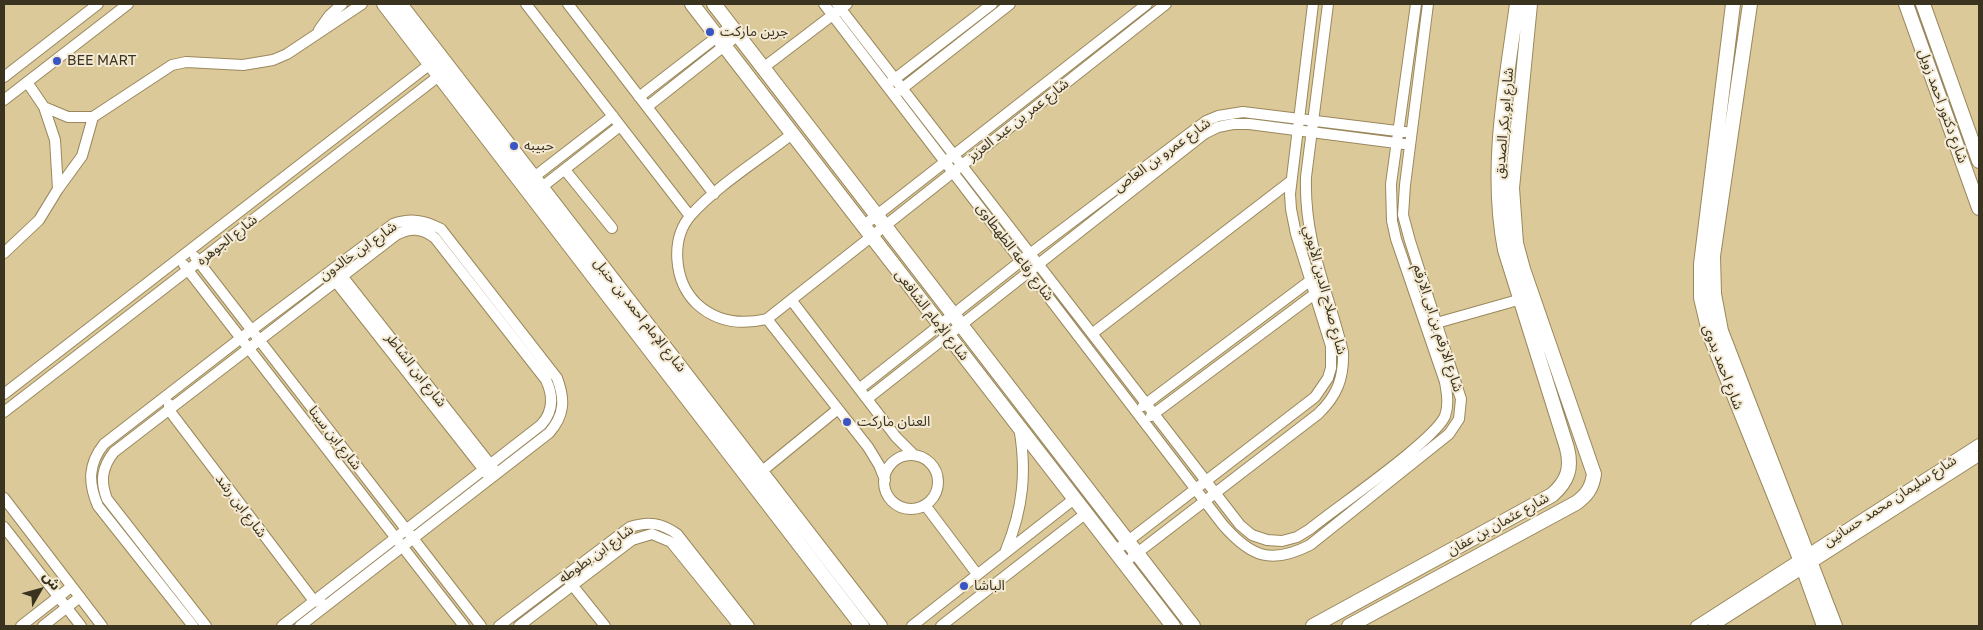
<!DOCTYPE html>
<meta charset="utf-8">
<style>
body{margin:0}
#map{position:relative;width:1983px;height:630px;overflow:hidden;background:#dcc99a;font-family:"Golos Text","Noto Sans Arabic",sans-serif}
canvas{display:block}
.frame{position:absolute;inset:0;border:5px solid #3a3320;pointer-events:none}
.north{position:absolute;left:15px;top:565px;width:50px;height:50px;-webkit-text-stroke:4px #f4ead3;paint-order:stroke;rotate:52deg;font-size:14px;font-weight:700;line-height:20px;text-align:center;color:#3a3320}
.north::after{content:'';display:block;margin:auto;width:18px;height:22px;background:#3a3320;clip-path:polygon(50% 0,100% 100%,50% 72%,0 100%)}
</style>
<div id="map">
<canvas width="1983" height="630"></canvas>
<div class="frame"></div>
<div class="north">ش</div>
</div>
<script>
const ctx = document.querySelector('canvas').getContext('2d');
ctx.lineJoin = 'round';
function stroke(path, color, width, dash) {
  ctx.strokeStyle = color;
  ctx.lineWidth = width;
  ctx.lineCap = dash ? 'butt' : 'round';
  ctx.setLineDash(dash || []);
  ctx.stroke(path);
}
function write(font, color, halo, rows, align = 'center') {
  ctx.font = font + ' "Golos Text","Noto Sans Arabic",sans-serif';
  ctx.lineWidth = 4;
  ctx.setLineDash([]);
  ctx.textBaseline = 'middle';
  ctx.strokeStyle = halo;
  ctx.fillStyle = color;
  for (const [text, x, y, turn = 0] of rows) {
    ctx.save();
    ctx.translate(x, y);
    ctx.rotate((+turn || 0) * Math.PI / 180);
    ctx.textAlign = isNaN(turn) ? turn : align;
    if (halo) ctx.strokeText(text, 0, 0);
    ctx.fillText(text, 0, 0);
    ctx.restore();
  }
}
const street = new Path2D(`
 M526,4L690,216
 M568,4L714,194
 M824,4L1223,525C1251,557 1271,565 1310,545L1449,434L1459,419L1461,399L1410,241L1403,215L1405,185L1428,4
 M837,4L1240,525L1252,535L1267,540L1282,541L1297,537L1310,529C1337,507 1434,441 1445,416C1449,405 1447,393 1445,382L1396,239L1392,221L1391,184L1416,4
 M319,30L329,16L342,4
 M763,68L847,4
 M4,77L98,4
 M892,81L992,4
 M899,91L1010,4
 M639,97L731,26
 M4,100L128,4
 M44,107L68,117H93L172,65L186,62L243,65L273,60L287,54L362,4
 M647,107L738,35
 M792,134C760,159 718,185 691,215C670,239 674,281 696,303C716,322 741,325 767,319L1166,4
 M565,170L612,228
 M534,177L613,116
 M542,187L620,126
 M58,189L82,156L93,117
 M863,226L1147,4
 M4,253L39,220L58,189L55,140L44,107L27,82
 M195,257L481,626
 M184,265L464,626
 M339,272L494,469
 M332,277L487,474
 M792,301L896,437L914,455
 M767,319L868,447L879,465L885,480
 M1433,324L1525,298
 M1093,333L1291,181
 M859,389L1031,253L1206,121L1218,116L1243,112L1405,132
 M4,394L434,61
 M867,399L1204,134L1218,127L1233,124H1249L1404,144
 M169,404V410L314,601L321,602
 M1143,406L1315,277
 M4,412L444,72
 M1151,416L1320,290
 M884 482a27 27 0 1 1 54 0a27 27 0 1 1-54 0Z
 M761,472L838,409
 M4,498L102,626
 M925,505L977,574
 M4,527L81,626
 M1006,550C1023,509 1027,471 1019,427
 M1115,551L1315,397L1328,378L1331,368V346L1296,234L1291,209L1290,194L1313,4
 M1132,557L1318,414C1337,396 1344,378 1343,352C1328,290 1304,243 1306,177L1328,4
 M569,581L605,626
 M21,626L71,587
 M43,626L80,597
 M193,626L98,506C88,483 88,464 104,444L241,338L393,224C411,218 424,220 441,229L557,378C565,399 565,415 549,433L300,626
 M206,626L107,499C100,481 102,467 114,452L396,235C410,227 422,228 435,238L546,380C554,397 553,412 541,425L282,626
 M499,626L630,527C649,521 661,523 677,534L749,626
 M519,626L632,540L652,534L671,542L739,626
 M912,626L1074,499
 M941,626L1085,514
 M1696,626L1979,444
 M1713,626L1979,456`);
const secondary = new Path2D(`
 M384,4L862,626
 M400,4L880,626
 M692,4L1173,626
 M714,4L1193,626
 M1733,4L1701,264V298L1710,336L1800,559L1824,626
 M1750,4L1713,256L1714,294L1721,331L1835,626
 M1906,4L1979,208
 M1923,4L1979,161
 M1313,626L1552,495C1568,481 1572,468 1567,448L1505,250C1489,168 1506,85 1517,4
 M1349,626L1576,503C1587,495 1592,488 1594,474L1523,269L1516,243L1512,188L1530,4`);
stroke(street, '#9a885c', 12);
stroke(secondary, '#9a885c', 16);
stroke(street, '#fff', 10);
stroke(secondary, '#fff', 14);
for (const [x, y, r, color] of [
 [710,32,5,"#3854c5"],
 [57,61,5,"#3854c5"],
 [514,146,5,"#3854c5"],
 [847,422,5,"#3854c5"],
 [964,586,5,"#3854c5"]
]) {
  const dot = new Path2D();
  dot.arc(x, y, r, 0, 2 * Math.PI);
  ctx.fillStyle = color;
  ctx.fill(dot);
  stroke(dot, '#f4ead3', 2);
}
write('14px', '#3a3320', '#f4ead3', [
 ["جرين ماركت",720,32],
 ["BEE MART",67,61],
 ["حبيبه",524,146],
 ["العنان ماركت",857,422],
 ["الباشا",974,586]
], 'left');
write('14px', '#3a3320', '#f4ead3', [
 ["شارع دكتور احمد زويل",1943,106,70],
 ["شارع عمر بن عبد العزيز",1018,120,-38],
 ["شارع ابو بكر الصديق",1504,123,-85],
 ["شارع عمرو بن العاص",1162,155,-36],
 ["شارع الجوهره",227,240,-38],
 ["شارع ابن خالدون",358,251,-35],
 ["شارع رفاعه الطهطاوى",1015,252,53],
 ["شارع صلاح الدين الأيوبي",1325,290,75],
 ["شارع الإمام احمد بن حنبل",640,315,52],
 ["شارع الإمام الشافعى",932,315,52],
 ["شارع الارقم بن ابى الارقم",1438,328,72],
 ["شارع احمد بدوى",1723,367,69],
 ["شارع ابن الشاطر",416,370,52],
 ["شارع ابن سينا",335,438,52],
 ["شارع سليمان محمد حسانين",1890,501,-33],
 ["شارع ابن رشد",241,506,53],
 ["شارع عثمان بن عفان",1498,524,-29],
 ["شارع ابن بطوطه",596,554,-36]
]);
</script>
